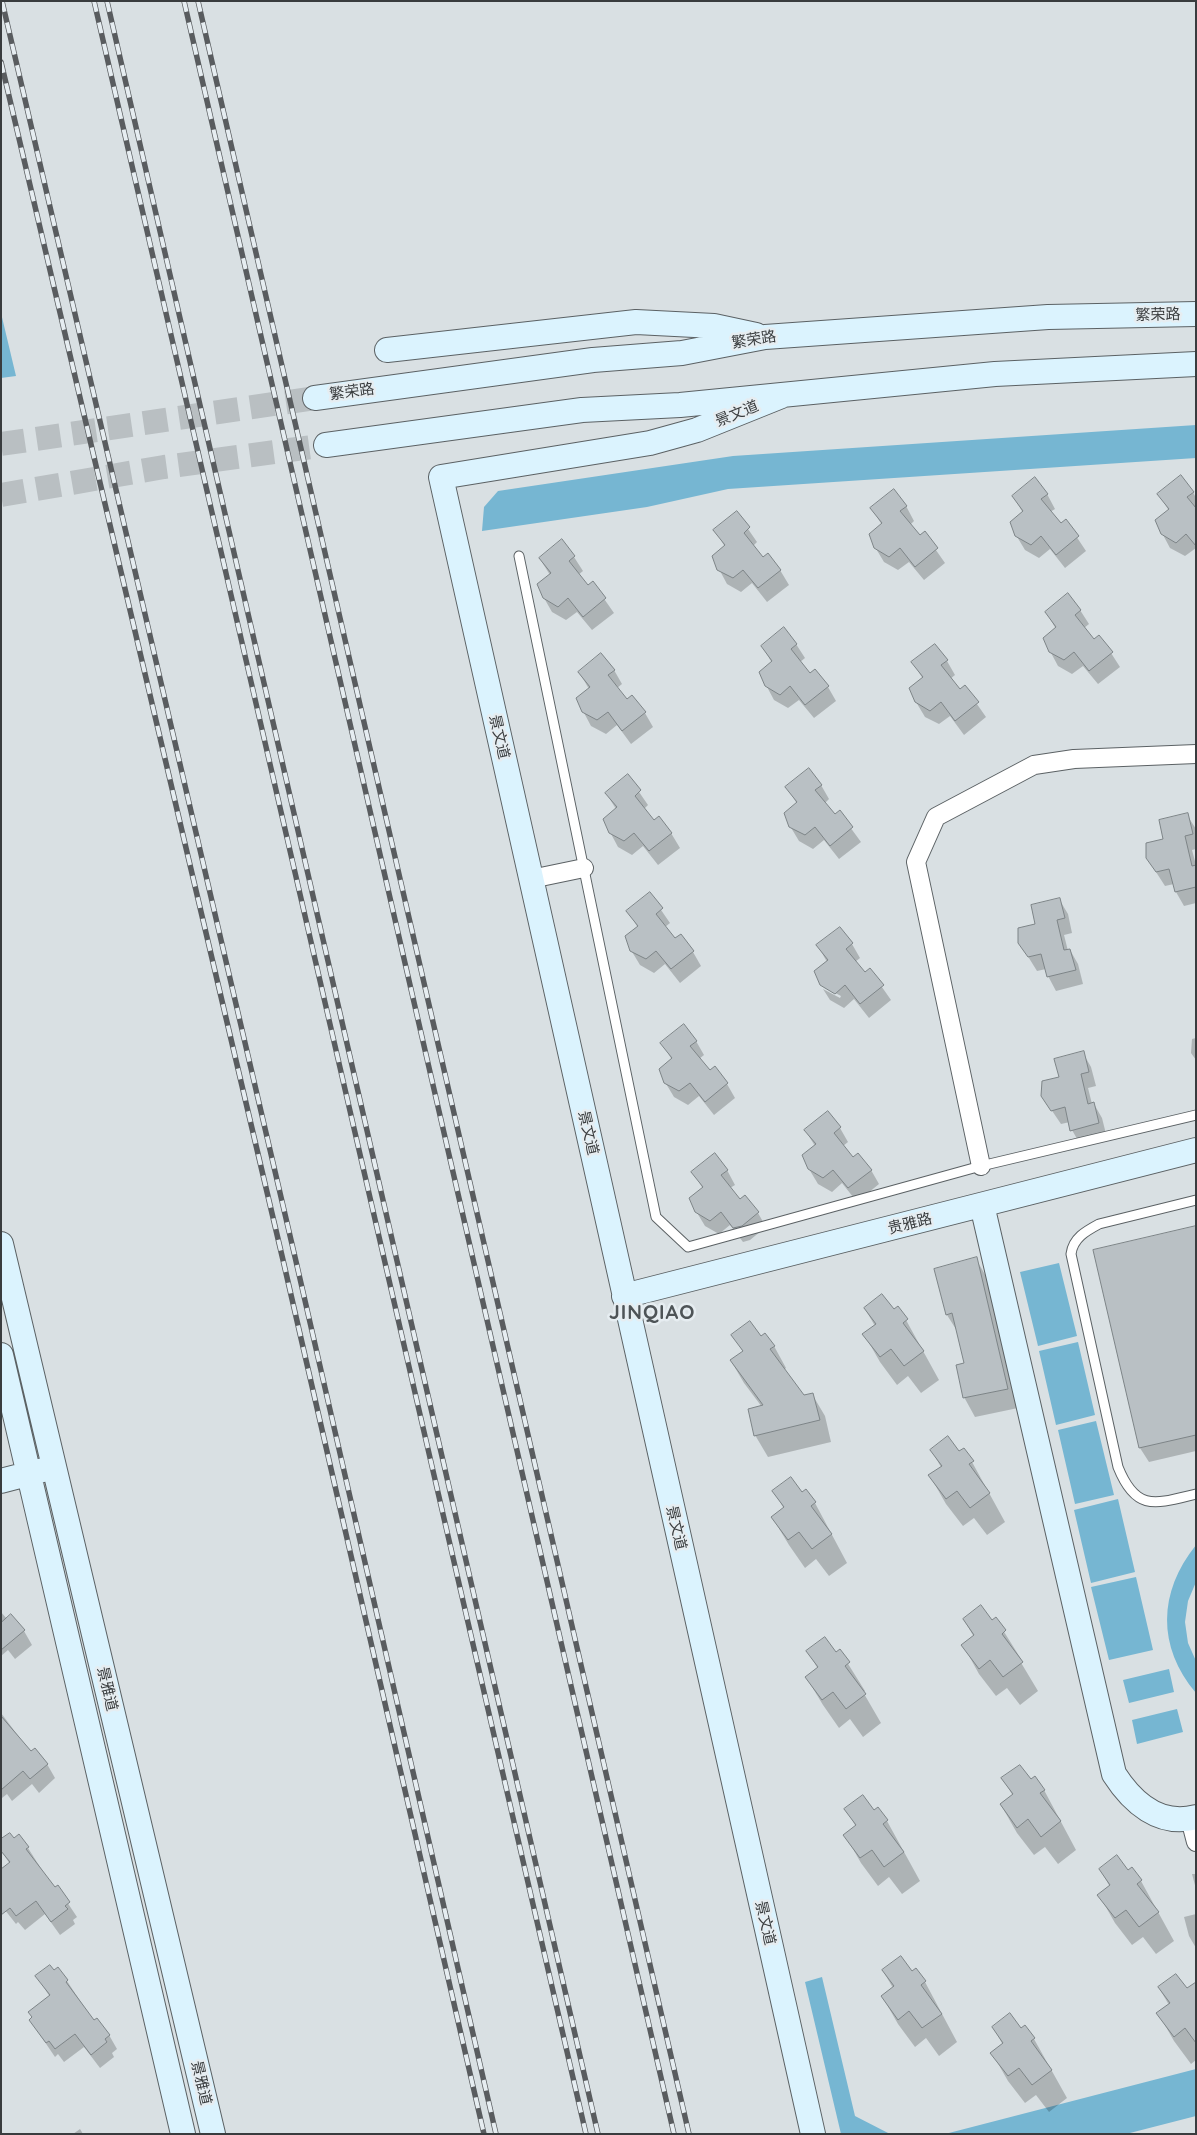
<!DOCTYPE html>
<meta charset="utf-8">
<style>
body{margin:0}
#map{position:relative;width:1197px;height:2135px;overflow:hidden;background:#d9e0e3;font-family:Quicksand,sans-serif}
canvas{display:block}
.frame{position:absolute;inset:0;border:2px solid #393c3e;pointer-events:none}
</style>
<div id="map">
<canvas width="1197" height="2135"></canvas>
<div class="frame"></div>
</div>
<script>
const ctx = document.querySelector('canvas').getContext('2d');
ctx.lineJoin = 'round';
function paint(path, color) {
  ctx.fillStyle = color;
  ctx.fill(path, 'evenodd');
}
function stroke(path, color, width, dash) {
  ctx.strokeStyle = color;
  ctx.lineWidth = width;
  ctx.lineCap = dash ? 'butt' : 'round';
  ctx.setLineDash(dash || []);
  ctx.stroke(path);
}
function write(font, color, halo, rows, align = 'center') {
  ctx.font = font + ' Quicksand,"Noto Sans SC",sans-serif';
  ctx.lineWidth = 5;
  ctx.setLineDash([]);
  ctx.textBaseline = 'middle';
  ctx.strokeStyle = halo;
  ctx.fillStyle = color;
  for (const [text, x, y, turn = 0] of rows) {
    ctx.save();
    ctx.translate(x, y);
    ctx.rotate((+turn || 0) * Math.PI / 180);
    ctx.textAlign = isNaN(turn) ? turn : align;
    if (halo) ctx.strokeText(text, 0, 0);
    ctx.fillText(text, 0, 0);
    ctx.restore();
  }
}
paint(new Path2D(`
 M1,313L16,376L1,378Z
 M1196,425V458L728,489L647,507L482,531L484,507L498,491L733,456Z
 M1059,1263L1077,1336L1038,1346L1020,1272Z
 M1078,1342L1095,1415L1056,1425L1039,1351Z
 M1096,1421L1114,1495L1075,1504L1058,1430Z
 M1118,1499L1135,1572L1091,1583L1074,1510Z
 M1196,1545V1582L1188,1601L1185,1622L1188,1643L1196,1661V1693C1157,1647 1158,1592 1196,1545Z
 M1136,1577L1153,1650L1109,1660L1091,1587Z
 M1169,1669L1174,1692L1129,1703L1123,1680Z
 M1177,1709L1183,1732L1137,1744L1132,1720Z
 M822,1977L855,2116L890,2134H841L805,1982Z
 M1196,2069V2116L1126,2134H945Z`), '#76b6d2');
paint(new Path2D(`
 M1193,492L1196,498V548L1185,556L1170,548L1162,533L1169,511L1159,494Z
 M1047,494L1055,509L1050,512L1060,525L1066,521L1086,551L1065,568L1050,549L1039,558L1025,550L1016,535L1023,513L1013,496Z
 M906,506L914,521L910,525L919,537L924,533L945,563L924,580L909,562L898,570L884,562L875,547L882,525L872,509Z
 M737,513L757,542L753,546L763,559L780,570L789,585L767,602L752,583L741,592L727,584L719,569L725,547L715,530Z
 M574,557L583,571L578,575L588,587L593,583L614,613L592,630L577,612L566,620L552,612L544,598L550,575L540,559Z
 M1080,610L1089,624L1084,628L1094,641L1111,653L1120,667L1098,684L1083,666L1072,674L1058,666L1050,651L1056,629L1046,612Z
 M796,644L805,658L800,662L810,675L828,687L836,701L814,718L799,700L788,708L774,700L766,685L772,663L762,646Z
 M947,661L955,675L950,679L960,691L965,687L986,717L964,735L950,716L939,724L925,717L916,702L923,679L913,663Z
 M614,670L622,684L617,688L627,701L645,713L653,727L631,744L617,725L606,734L591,726L583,711L589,689L579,672Z
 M628,776L648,805L644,809L654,822L671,833L680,848L658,865L643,846L632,855L618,847L610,832L616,809L606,793Z
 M821,785L829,799L825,803L835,816L839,812L861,842L839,859L824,840L813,849L799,841L790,826L797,804L787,787Z
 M1187,815L1196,829V849L1192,850L1196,865V903L1184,906L1176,892L1174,884L1165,886L1147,858Z
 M650,894L670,923L665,927L675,940L693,952L701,966L680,983L665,964L654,973L640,965L631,950L638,928L628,911Z
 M1059,899L1068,914L1072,933L1064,935L1068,951L1070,950L1078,964L1083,984L1056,991L1048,976L1046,969L1037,971L1019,942Z
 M852,944L860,958L855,962L865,974L870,970L891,1000L869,1018L854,999L844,1008L830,1000L823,989L840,998L841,996L822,986L816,972L827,962L818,946Z
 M1196,1038V1060L1191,1053L1192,1039Z
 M696,1041L704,1055L699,1059L709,1072L727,1084L735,1098L714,1115L699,1096L688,1105L674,1097L665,1082L672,1060L662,1043Z
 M1083,1053L1091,1067L1096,1086L1088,1088L1092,1104H1094L1102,1118L1107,1138L1080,1144L1072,1130L1070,1122L1061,1124L1042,1096Z
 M840,1128L848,1142L843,1146L853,1158L871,1170L879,1184L857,1202L842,1183L832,1192L818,1184L809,1169L815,1146L805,1130Z
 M727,1170L735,1185L730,1188L740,1201L758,1213L766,1227L750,1240L743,1242L730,1225L719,1234L705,1226L696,1211L703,1189L693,1172Z
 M1196,1227V1451L1149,1462L1140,1448L1094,1250Z
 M976,1259L987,1278L1018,1408L975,1417L964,1397L966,1364L959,1334L947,1315L936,1270Z
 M865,1309L893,1311L906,1320L939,1380L921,1393L908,1376L897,1385L880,1362L864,1334L875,1326Z
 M733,1335L761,1337L774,1346L786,1368L784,1370L803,1396L812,1394L825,1416L831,1442L768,1457L755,1435L762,1407L744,1383L731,1361L743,1352Z
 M931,1450L959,1452L972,1462L1005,1522L987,1535L974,1518L963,1526L946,1504L930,1476L941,1467Z
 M774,1491L801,1494L815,1503L847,1563L829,1576L816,1559L805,1568L789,1545L772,1517L784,1509Z
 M1,1612L7,1619L24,1631L32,1645L15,1659L8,1650L1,1656Z
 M996,1619L1021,1659L1020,1661L1038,1691L1020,1705L1007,1688L996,1696L979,1674L963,1645L974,1637L964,1620L992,1622Z
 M840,1651L865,1691L863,1692L881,1723L863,1737L850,1719L839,1728L823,1705L806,1677L818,1669L808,1652L836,1654Z
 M1,1713L31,1753L47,1764L55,1778L39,1793L32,1784L12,1801L7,1794L2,1798L1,1797Z
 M1003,1779L1030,1781L1044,1790L1076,1850L1058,1864L1045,1847L1034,1855L1017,1833L1001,1805L1013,1796Z
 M846,1809L874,1812L887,1821L920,1881L902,1894L889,1877L878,1886L861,1863L845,1835L856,1827Z
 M14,1839L28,1848L54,1889L57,1887L77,1917L73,1920L75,1924L60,1935L45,1914L25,1930L18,1922L16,1924L1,1905L10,1864L1,1851Z
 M1132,1868L1141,1881L1174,1941L1156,1954L1143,1937L1132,1945L1115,1923L1099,1895L1110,1887L1100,1869L1128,1871Z
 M1192,1874H1196V1889Z
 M1196,1914V1948L1189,1936L1184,1917Z
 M883,1971L911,1973L925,1982L957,2042L939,2056L926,2038L915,2047L898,2024L882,1996L893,1988Z
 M37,1977L67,1981L94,2022L109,2035L117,2049L112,2053L114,2057L100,2068L84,2047L64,2062L58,2054L55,2057L30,2020L50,1997Z
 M1159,1988L1187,1990L1196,1993V2060L1191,2064L1174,2041L1158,2013L1169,2005Z
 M993,2027L1021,2030L1025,2027L1034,2039L1067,2098L1049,2112L1036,2095L1025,2103L1008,2081L992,2053L1003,2045Z
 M80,2129L83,2134H73Z`), '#0003');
const building = new Path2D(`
 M1181,475L1194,492L1187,497L1196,508V546L1186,534L1176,543L1161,534L1155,520L1169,509L1157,494Z
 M1035,477L1048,494L1041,499L1061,523L1066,519L1079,536L1056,555L1041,536L1031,545L1015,536L1010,522L1023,511L1012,496Z
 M894,489L907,506L900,511L920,535L925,531L938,548L915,567L900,548L889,557L874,548L869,534L882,523L870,508Z
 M737,511L750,527L744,533L763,557L768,553L781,570L758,588L743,570L733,578L717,570L712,556L725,545L713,530Z
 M562,539L575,556L569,561L588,585L593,581L606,598L583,617L568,598L558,607L543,598L537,584L551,573L539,558Z
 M1068,593L1081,610L1075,615L1094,639L1099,635L1113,652L1089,671L1074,652L1064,660L1049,652L1043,638L1056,627L1045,612Z
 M784,627L797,644L791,649L810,673L815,669L829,686L805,705L790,686L780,695L765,686L759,672L772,661L761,646Z
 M935,644L948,660L941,665L960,689L965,685L979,702L955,721L941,702L930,711L915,702L909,688L923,677L911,662Z
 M601,653L615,670L608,675L627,699L632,695L646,712L622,731L608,712L597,720L582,712L576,698L590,687L578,672Z
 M809,768L822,785L815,790L835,814L840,810L853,827L830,846L815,827L805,835L789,827L784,813L797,802L785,787Z
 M628,774L641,790L635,796L654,820L659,816L672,833L649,851L634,833L624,841L609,833L603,819L617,807L605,793Z
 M1188,813L1193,834L1185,836L1192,866L1196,865V887L1175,892L1169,869L1156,872L1146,858V843L1163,839L1159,820Z
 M650,892L663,908L656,914L675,938L681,934L694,951L671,969L656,951L646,959L630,951L625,936L638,926L626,911Z
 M1060,898L1065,918L1057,920L1064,950L1070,949L1076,970L1047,977L1041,954L1028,957L1018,943V928L1035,924L1031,905Z
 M840,927L853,943L846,949L865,972L870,968L884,985L860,1004L845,985L835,994L820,985L814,971L828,960L816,945Z
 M684,1024L697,1041L690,1046L710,1070L715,1066L728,1083L705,1102L690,1083L679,1091L664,1083L659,1069L672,1058L660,1043Z
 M1084,1051L1089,1072L1081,1074L1088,1104L1094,1102L1099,1123L1070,1131L1065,1107L1051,1111L1041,1096L1042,1081L1059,1077L1054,1059Z
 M828,1111L841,1127L834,1133L853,1157L858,1153L872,1170L848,1188L833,1170L823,1178L808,1169L802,1155L816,1144L804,1130Z
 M715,1153L728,1170L721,1175L740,1199L745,1195L759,1212L742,1226L733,1228L721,1212L710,1221L695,1212L689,1198L703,1187L691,1172Z
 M1196,1226V1435L1139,1448L1093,1250Z
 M977,1257L1008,1389L963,1398L956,1365L964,1363L952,1313L946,1315L934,1269Z
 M882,1294L894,1309L898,1306L908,1319L903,1323L924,1351L904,1366L891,1349L880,1357L862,1334L876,1324L864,1308Z
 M750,1321L761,1336L765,1333L775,1346L770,1349L804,1395L813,1393L820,1420L754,1436L748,1409L763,1405L730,1360L743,1351L731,1335Z
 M948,1436L959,1451L964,1448L974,1461L969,1464L990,1493L970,1508L957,1491L946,1499L928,1475L942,1466L930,1450Z
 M791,1477L802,1492L806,1489L816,1502L811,1506L832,1534L812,1549L799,1532L788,1540L771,1517L784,1507L772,1491Z
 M981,1605L992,1620L996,1617L1006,1630L1002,1634L1023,1662L1003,1677L990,1660L979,1669L961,1645L974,1635L963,1619Z
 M11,1614L25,1630L1,1650V1623Z
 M825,1637L836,1652L840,1649L850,1662L845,1666L866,1694L846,1709L833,1692L822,1700L805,1677L818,1667L806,1651Z
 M1,1716L31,1751L35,1748L48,1764L30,1779L23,1771L1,1790Z
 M1020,1765L1031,1779L1035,1776L1045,1790L1040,1793L1061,1821L1041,1837L1028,1819L1017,1828L1000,1804L1013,1794L1001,1778Z
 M863,1795L874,1810L878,1807L888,1820L883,1824L904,1852L884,1867L872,1850L860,1858L843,1835L856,1825L844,1809Z
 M10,1833L14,1838L19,1834L29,1847L26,1849L55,1887L58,1885L70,1902L65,1906L68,1909L51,1922L36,1901L16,1916L10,1908L1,1915V1869L10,1862L1,1851V1839Z
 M1117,1855L1128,1870L1132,1867L1142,1880L1137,1884L1159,1912L1139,1927L1126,1910L1115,1918L1097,1895L1110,1885L1099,1869Z
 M901,1956L912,1971L916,1968L926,1981L921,1985L942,2014L922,2028L909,2011L898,2020L881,1996L894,1986L882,1970Z
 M50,1965L54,1970L58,1967L68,1980L66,1982L94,2020L97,2018L110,2035L105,2039L107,2042L91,2055L75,2034L55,2049L49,2041L46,2043L29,2020L32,2017L28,2012L50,1995L35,1976Z
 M1176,1974L1187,1988L1196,1982V2043L1185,2028L1174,2037L1156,2013L1170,2003L1158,1987Z
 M1010,2013L1021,2028L1025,2025L1035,2038L1031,2041L1052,2070L1032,2085L1019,2068L1008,2076L990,2053L1003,2043L992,2027Z`);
paint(building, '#b9c0c4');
stroke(building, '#7d8487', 1);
stroke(new Path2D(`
 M1,444L315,398
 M1,495L164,467L326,445`), '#b9bfc2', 24, [24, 12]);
const lane = new Path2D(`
 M519,556L656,1217L688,1247L981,1166L1196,1115
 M1196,1200L1099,1224C1086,1231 1073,1238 1071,1254L1118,1467C1136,1512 1155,1504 1196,1494`);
const street = new Path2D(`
 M531,879L584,868
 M981,1166L916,862L936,817L1034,765L1074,759L1196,754
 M1190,1819L1196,1842`);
const secondary = new Path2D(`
 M387,350L636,322L714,326L756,335
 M784,395L697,430L650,443L441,477L813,2134
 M315,398L593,360L682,353L765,337L1048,317L1196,314
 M326,445L582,410L680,405L995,374L1196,364
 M982,1205L1114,1774C1132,1802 1159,1827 1196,1817
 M1,1244L213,2134
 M624,1296L1196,1150
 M1,1355L183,2134
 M1,1481L43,1470`);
stroke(lane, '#5b6164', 11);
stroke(street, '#5b6164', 20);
stroke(secondary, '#5b6164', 26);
stroke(lane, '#fff', 9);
stroke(street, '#fff', 18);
stroke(secondary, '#dbf3fe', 24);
const rail = new Path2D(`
 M2,1L295,1257L496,2134
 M94,1L586,2134
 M107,1L598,2134
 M184,1L674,2134
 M198,1L689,2134
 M1,62L283,1260L484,2134`);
stroke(rail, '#595c5f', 5.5);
stroke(rail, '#e6edf1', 4, [11]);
write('15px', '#393c3e', '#e6edf1', [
 ["繁荣路",1158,315,-1],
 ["繁荣路",754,340,-9],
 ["繁荣路",352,392,-8],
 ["景文道",737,414,-22],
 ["景文道",499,737,77],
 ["景文道",588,1133,77],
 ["贵雅路",910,1224,-14],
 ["景文道",676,1528,77],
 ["景雅道",107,1689,77],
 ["景文道",765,1923,77],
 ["景雅道",201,2083,77]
]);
ctx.letterSpacing = '1px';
write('bold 20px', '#4e5457', '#e6edf1', [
 ["JINQIAO",652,1313]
]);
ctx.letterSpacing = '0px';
</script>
